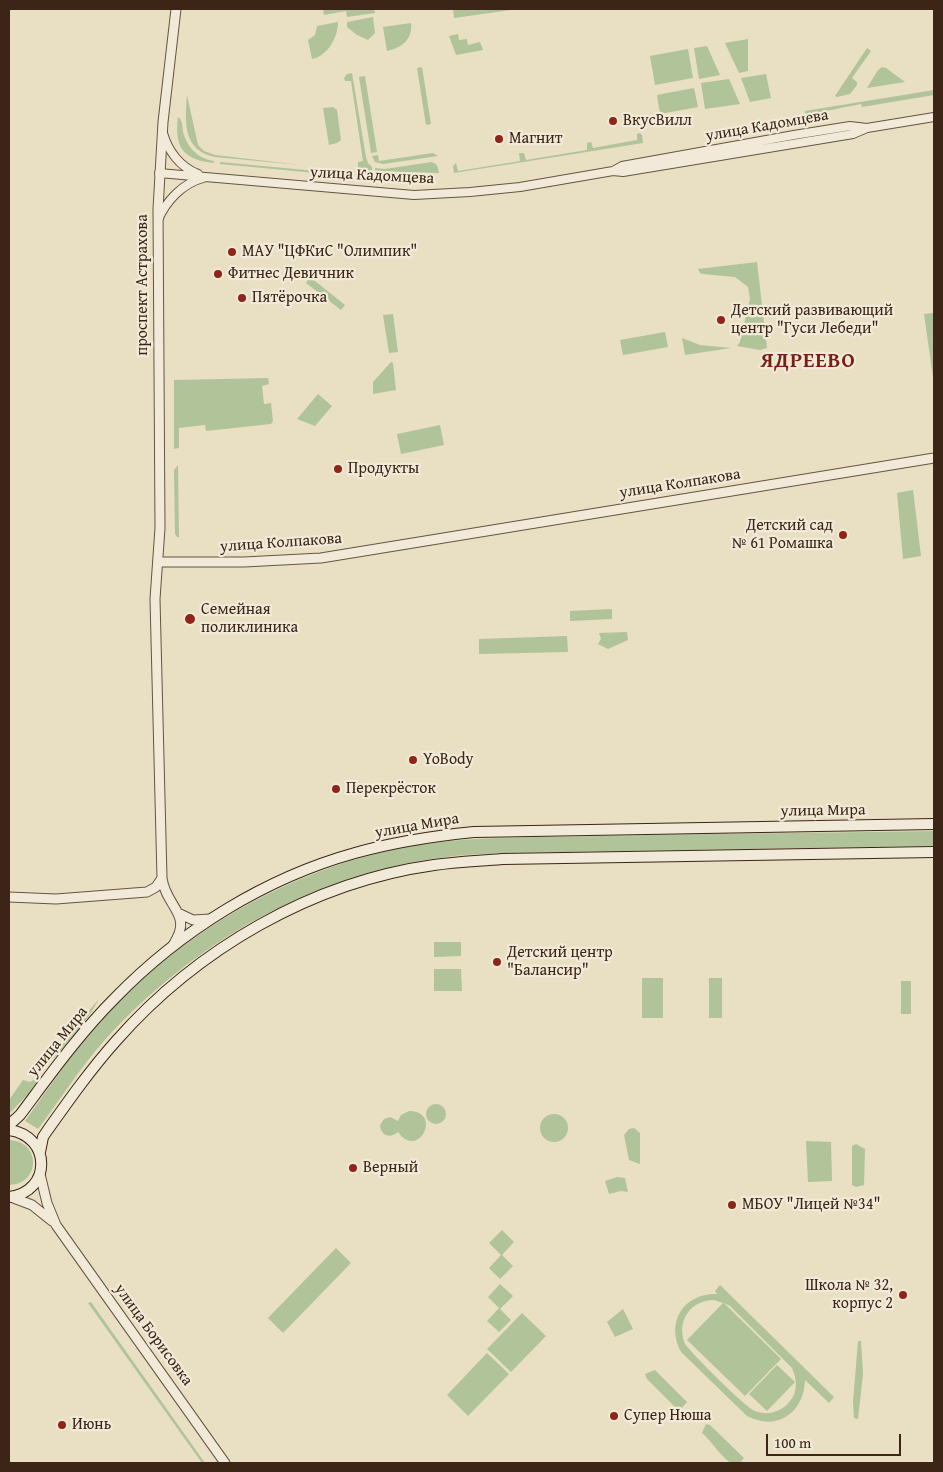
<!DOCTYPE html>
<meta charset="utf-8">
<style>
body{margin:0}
#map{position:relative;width:943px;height:1472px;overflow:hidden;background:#e9dfc3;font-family:"Gentium Book Plus",serif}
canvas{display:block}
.frame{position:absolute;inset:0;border:10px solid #3c2516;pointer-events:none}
.scale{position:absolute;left:766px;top:1434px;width:135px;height:22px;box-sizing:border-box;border:2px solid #3c2516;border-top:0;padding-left:6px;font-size:15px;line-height:18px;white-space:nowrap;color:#3c2516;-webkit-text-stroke:4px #f1ead8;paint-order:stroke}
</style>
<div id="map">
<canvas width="943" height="1472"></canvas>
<div class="frame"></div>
<div class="scale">100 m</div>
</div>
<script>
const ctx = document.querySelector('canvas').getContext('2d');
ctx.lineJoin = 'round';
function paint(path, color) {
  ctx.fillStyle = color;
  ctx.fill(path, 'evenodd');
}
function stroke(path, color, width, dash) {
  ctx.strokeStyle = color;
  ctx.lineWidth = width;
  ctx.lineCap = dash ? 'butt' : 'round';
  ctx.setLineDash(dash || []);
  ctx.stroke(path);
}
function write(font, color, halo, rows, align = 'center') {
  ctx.font = font + ' "Gentium Book Plus",serif';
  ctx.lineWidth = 4.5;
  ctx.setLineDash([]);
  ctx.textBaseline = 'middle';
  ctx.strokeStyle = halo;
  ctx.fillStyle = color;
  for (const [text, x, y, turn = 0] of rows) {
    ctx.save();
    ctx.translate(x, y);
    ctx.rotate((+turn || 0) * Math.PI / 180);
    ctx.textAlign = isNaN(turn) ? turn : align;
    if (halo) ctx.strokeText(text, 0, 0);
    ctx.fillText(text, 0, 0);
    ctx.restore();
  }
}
paint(new Path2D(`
 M323,9H374L375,13L347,17L346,11L324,15Z
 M453,9H518L454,18Z
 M373,17L375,33L368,40L357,35L347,27V22Z
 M338,22C338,37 328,56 312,59L308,40L315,35L317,26Z
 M411,23C413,39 402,48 387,51L383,27Z
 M458,34L459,40L467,39L468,45L480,42L483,50L456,55L449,36Z
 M748,39V71L739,73L725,43Z
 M707,46L720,75L699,79L694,48Z
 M867,48L871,51L852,78L857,82V85L850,94L837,97L835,96Z
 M688,49L693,78L655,85L650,56Z
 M422,67L431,124L426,125L417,68Z
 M882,67L886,68L905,82L867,88L878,70Z
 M352,73L366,157L368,163L372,167V171L360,170L358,167V162L363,161L351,81H345L344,78L347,74Z
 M766,74L771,98L750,102L741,78Z
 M365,76L377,152L371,153L359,77Z
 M729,79L740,104L705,109L701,83Z
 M694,88L698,107L660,114L657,95Z
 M934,90V95L862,107L861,104L806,115L805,111Z
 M187,95L198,145L204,151L215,155L301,165L215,157C182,150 185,121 187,95Z
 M333,107L337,110L341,140L337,143L329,145L323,108Z
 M178,117C183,121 182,126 183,132C187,147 198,159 214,161V163C183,160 174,147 178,117Z
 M640,133L642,135L643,143L454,173L453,166L456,163L458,171L520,161L519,153H524L526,160L587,150V143L591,142L593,148L637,140V134Z
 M433,153L438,156L383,164L375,162L372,156L378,155L379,161Z
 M220,162L348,174V176L220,164Z
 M432,162L437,165L439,173L375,171V168L385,169Z
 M757,262L767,348L760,350L737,346L740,342L750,299L748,287L735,277L703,274L700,273L698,269Z
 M310,277L345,305L341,310L306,283Z
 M934,313V384L924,314Z
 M393,314L398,352L389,353L383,315Z
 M665,332L668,347L623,355L620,340Z
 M682,338L700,345L731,348L685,355Z
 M391,362L393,363L396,390L373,394V382Z
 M268,378L269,384L262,386L264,404L271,403L273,421L271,424L206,431L205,425L179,428V448L174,449V380Z
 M318,394L332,406L315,426L297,419Z
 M440,425L444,445L401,454L397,434Z
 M178,465L179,537H177L175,534L174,470Z
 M913,490L921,556L903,559L897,493Z
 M612,609V619L570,621V611Z
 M627,632L628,640L608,649L598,644L601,639L599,633Z
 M567,636L568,652L479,654V639Z
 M934,831V846L506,853C486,854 466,854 446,857C313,874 193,942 104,1041C80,1068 60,1100 38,1129L25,1121C50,1086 74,1051 102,1019C181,932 291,869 406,847C472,835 538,838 604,836C714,833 824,833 934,831Z
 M434,942H461V956L434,957Z
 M434,969H461L462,991H434Z
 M642,978H663V1018H642Z
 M709,978H722V1018H709Z
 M901,981H911V1014H901Z
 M99,999C87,1021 65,1050 45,1065L44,1063Z
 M39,1077L41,1078L30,1092L9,1114V1100L23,1080L30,1082Z
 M426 1114a10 10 0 1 1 20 0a10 10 0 1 1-20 0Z
 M409,1111C443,1111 419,1161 398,1132C390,1139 381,1136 380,1125L384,1119L390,1117L398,1121L401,1115Z
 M540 1128a14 14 0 1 1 28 0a14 14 0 1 1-28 0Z
 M634,1128L640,1133V1164L629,1160L624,1135L629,1129Z
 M9,1140C41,1141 41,1184 9,1185Z
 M806,1141L831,1142L832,1181L808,1182Z
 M856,1144L865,1149L864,1185L856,1187L852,1185V1146Z
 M617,1177L625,1178L628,1192L621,1191L609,1194L605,1181Z
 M502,1230L514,1242L502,1255L513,1266L500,1279L489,1268L501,1255L489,1243Z
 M336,1248L351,1263L283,1333L268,1318Z
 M500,1284L513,1296L500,1309L511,1320L499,1332L487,1321L499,1308L488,1297Z
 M720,1285L834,1397L829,1403L805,1380C804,1412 778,1432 747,1416L681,1352C665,1322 684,1293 717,1294L715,1291ZM714,1300L723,1303L687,1340L745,1396L781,1359L724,1303L730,1306L792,1368C797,1379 798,1392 790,1401C782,1412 768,1416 755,1411C745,1407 693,1355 685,1344C676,1322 690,1300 714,1300Z
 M91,1302L205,1463H202L88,1303Z
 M623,1309L633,1329L615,1337L607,1322Z
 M522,1313L546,1336L511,1372L487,1349Z
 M858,1341H861L863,1374L858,1419L854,1418L853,1402Z
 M487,1353L509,1374L468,1416L447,1395Z
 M777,1365L795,1382L767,1411L749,1394Z
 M655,1370L687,1402L679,1411L647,1379L645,1374Z
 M706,1424L710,1425L744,1458L740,1463C738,1463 735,1464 732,1463C724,1461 711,1440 702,1433Z`), '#b0c399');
const minor = new Path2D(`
 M163,133C168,151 180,167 198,174
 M613,171L623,172L853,134L867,128L934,117
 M159,173L414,195L470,192L520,187L613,171L622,166L794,135L850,126L867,128
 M158,220C166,201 183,183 203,178`);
const tertiary = new Path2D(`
 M158,562H244L321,558L934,458
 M162,878C166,908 194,914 173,945
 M9,897L56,899L147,892L156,887L162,878L155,599L160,528L158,209L163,122L176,9
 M178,913L193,920L210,919
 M40,1174L47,1203L56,1225L225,1463
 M11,1197L32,1205L52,1221`);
const secondary = new Path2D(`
 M9,1125L20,1115C50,1075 79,1034 115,998C180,931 265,878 355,853C394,842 434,836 474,832L934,824
 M9,1130C52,1136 52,1192 9,1197
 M40,1152L43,1137L47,1131C69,1100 91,1069 116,1041C197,949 312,882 434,865C457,862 480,861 502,859L934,852`);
stroke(minor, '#675441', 10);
stroke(tertiary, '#675441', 11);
stroke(secondary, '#3c2516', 12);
stroke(minor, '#f1ead8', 8);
stroke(tertiary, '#f1ead8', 9);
stroke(secondary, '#f1ead8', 10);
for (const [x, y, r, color] of [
 [613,121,5,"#8f2418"],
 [499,139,5,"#8f2418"],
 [232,252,5,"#8f2418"],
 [218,274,5,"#8f2418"],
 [242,298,5,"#8f2418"],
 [721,320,5,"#8f2418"],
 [338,469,5,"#8f2418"],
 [843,535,5,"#8f2418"],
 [190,619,6,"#8f2418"],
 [413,760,5,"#8f2418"],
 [336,789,5,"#8f2418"],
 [497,962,5,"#8f2418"],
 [353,1168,5,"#8f2418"],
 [732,1205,5,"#8f2418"],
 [903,1295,5,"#8f2418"],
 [614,1416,5,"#8f2418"],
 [62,1425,5,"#8f2418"]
]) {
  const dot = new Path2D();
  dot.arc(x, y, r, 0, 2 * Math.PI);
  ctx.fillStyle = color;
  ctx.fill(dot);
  stroke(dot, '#f1ead8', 2);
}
write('16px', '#3c2516', '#f1ead8', [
 ["ВкусВилл",623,121],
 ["Магнит",509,139],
 ["МАУ \"ЦФКиС \"Олимпик\"",242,252],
 ["Фитнес Девичник",228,274],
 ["Пятёрочка",252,298],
 ["Детский развивающий",731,311],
 ["центр \"Гуси Лебеди\"",731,329],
 ["Продукты",348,469],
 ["Детский сад",833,526,"right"],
 ["№ 61 Ромашка",833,544,"right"],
 ["Семейная",201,610],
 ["поликлиника",201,628],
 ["YoBody",423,760],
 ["Перекрёсток",346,789],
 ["Детский центр",507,953],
 ["\"Балансир\"",507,971],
 ["Верный",363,1168],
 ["МБОУ \"Лицей №34\"",742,1205],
 ["Школа № 32,",893,1286,"right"],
 ["корпус 2",893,1304,"right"],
 ["Супер Нюша",624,1416],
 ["Июнь",72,1425]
], 'left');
write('16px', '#3c2516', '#f1ead8', [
 ["улица Кадомцева",767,126,-10],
 ["улица Кадомцева",372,176,3],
 ["проспект Астрахова",143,285,-90],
 ["улица Колпакова",680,484,-9],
 ["улица Колпакова",281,543,-4],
 ["улица Мира",823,811,-1],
 ["улица Мира",417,826,-10],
 ["улица Мира",58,1042,-51],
 ["улица Борисовка",153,1335,54]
]);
ctx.letterSpacing = '1px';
write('bold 21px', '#7a1f14', '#f1ead8', [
 ["ЯДРЕЕВО",808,362]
]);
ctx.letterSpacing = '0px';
</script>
